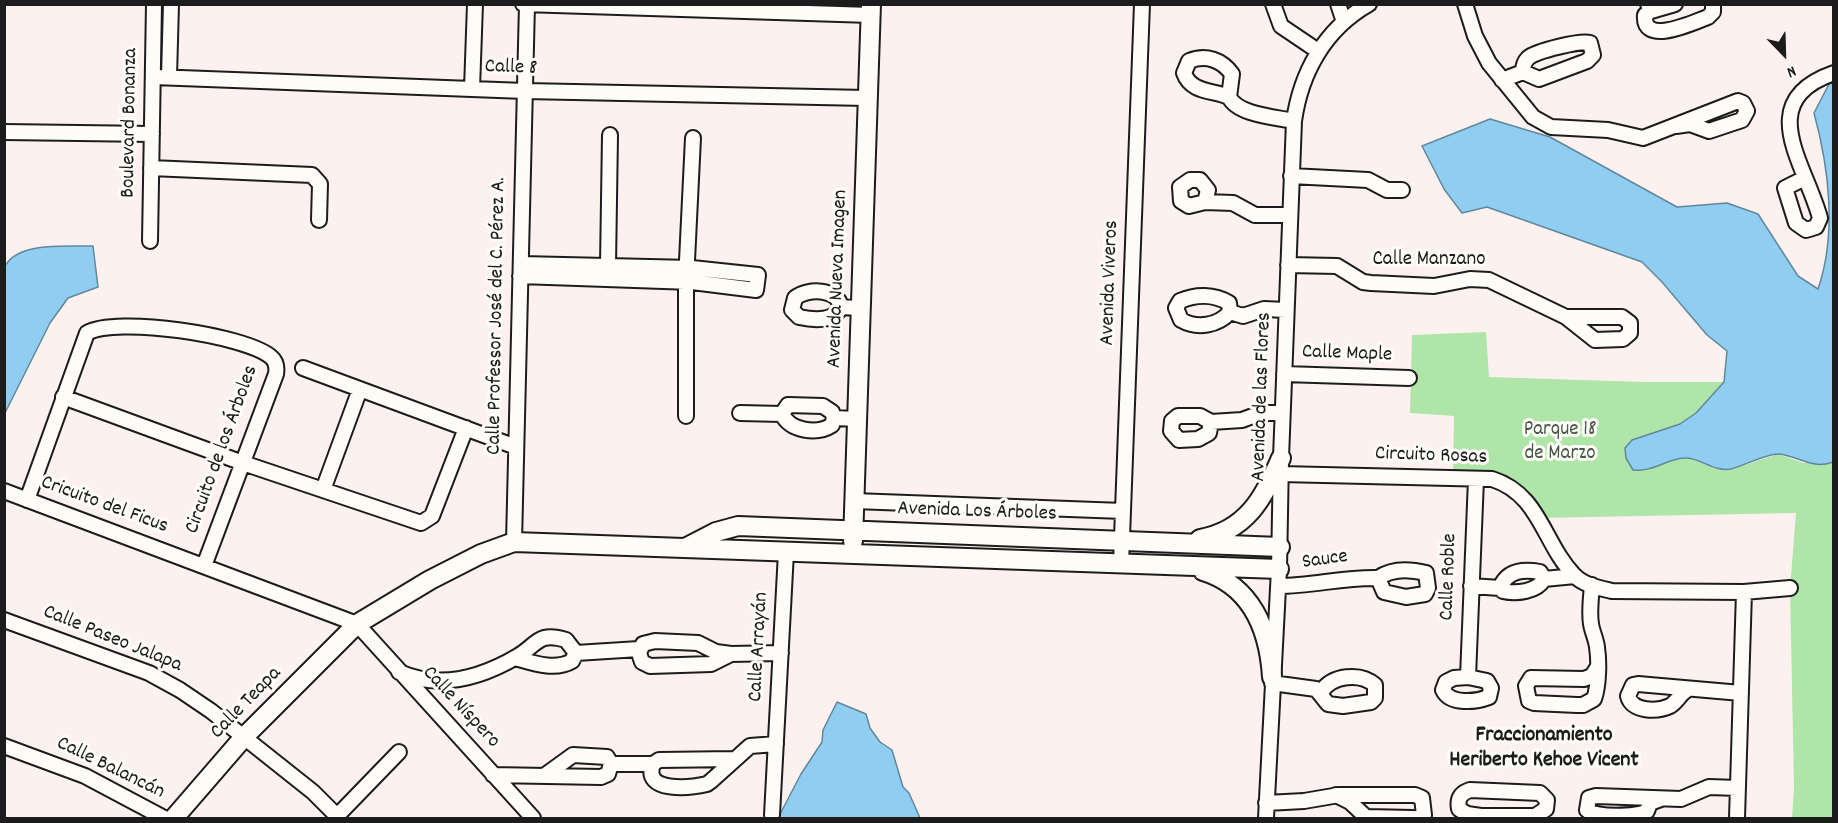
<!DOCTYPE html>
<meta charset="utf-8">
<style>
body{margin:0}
#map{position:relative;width:1838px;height:823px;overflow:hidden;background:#fdf1f0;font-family:Dekko,sans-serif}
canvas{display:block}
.frame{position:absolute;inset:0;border:6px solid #1c1c1c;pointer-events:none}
.north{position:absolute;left:1754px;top:24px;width:60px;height:60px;-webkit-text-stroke:4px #fdfcf7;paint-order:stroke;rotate:157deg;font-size:16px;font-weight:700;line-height:24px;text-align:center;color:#1c1c1c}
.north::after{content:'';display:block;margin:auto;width:21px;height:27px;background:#1c1c1c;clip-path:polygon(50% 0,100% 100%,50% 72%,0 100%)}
</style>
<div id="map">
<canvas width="1838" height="823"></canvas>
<div class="frame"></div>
<div class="north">N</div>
</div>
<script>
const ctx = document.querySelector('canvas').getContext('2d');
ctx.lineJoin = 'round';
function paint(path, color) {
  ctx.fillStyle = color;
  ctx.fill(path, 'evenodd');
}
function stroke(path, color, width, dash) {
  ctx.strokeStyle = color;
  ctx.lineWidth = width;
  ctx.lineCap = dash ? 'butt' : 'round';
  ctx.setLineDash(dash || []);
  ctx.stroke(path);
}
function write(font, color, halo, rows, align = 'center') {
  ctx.font = font + ' Dekko,sans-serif';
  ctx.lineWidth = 6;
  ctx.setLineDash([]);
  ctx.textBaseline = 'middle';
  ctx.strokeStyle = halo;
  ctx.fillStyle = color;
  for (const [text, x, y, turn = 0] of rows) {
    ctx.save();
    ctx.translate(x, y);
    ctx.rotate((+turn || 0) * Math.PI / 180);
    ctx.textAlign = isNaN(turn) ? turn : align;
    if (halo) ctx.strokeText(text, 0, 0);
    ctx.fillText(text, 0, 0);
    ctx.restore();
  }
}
paint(new Path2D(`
 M1486,332L1489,377L1644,382H1724L1696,413L1680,424L1632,440L1674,460L1689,458L1716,469H1732L1778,454L1804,463L1833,462V818H1792L1794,788L1790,588L1796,513L1538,518L1516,490L1453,478L1454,416L1410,413L1412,335Z`), '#afe5a8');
const water = new Path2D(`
 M1833,83V462C1814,470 1798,456 1779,454C1768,453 1743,466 1731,469C1714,472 1702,459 1687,458C1668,457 1656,472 1633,470L1626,458L1625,448L1632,440L1680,424L1696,413L1724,382L1727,351L1707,335L1662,282L1642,262L1487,207L1462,213L1444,189L1422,146L1490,119L1550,137L1677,207L1727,203L1758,214L1798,276L1818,289C1837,234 1829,168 1814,113L1829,84Z
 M93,246L98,287L68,298L50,323L5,413V266C19,241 67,247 93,246Z
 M837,702L866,714L870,728L880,742L892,750L903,787L909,793L920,818H778L801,774L822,742L823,730Z`);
paint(water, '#8fcef0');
stroke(water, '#61879b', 1.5);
const street = new Path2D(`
 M523,4L871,15
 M1273,4L1281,26L1318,51
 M1338,4L1344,22
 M1465,4L1475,36L1489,63L1533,117L1551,127L1608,130L1643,138L1738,101L1743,103L1747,111L1742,120L1709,131L1690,124L1676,126
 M1648,4L1651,11L1645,15C1642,47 1694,22 1708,17L1713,12V4
 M1651,11L1675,4
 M154,77L525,91L867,98
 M169,77L171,4
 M1502,80L1523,72L1539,79L1587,61L1593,55L1590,43C1581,40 1536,51 1528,58C1524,62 1523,66 1523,72
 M472,89L475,4
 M1229,97C1213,90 1191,93 1184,73L1189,61C1206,54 1222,60 1232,74L1229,97C1238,115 1275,117 1294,121
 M4,132L152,134
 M151,168L312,175L320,184L319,220
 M1291,176L1368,180L1387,190H1402
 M1804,176L1801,180L1785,188L1796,223L1806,230L1816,227L1820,218C1805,163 1753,101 1834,73
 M1205,202L1208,190L1200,180H1190L1180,187L1181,201L1189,206L1205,202L1233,203L1255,215H1290
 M150,241L154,4
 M608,265L610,135
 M1288,265L1337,266L1363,282L1371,283L1434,286L1470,279L1489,280L1566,317L1595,340L1623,339L1630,333V323L1622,317H1566
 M520,276L692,282L756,290L758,275L692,268L521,264
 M841,307C838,288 807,288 795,298L792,310L799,317C813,320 834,322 841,307L860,308
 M1230,312C1218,326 1197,329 1181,320L1176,308L1180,301C1196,294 1214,294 1229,303L1230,312L1243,316L1264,309L1286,310
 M303,368L516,447
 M1284,374L1409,378
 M63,397L243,463L421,523L432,516L466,428
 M740,413L782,414C790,431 817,435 832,425L834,418L857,419
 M782,414L788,405L823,406L832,412L834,418
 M686,416V281L693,138
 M1211,422L1209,433L1198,439L1179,440L1171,431L1172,421L1178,416H1200L1211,422L1242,420L1261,413H1282
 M1281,474L1492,479C1540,494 1543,543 1574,575C1583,585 1599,588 1612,591L1744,592L1790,588
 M323,490L360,389
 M4,491L357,624L533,818
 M27,500L87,333C116,316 245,335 271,357C277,362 277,368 276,374L204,566
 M854,501L1123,511
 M514,542L527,4
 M1121,564L1142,4
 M1544,579L1575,576
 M1592,585C1591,598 1589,612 1591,624C1592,631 1596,639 1597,647C1599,661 1599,685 1594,699L1583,705H1577L1534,703L1529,701L1526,686L1531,678L1584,679L1592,676L1597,668
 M1278,586C1313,586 1343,577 1378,578L1384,592L1406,597L1425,594L1428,588L1426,573C1410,569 1392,568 1378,578
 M1471,586L1500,588L1503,591C1516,594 1537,592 1544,579L1540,572C1524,569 1507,570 1500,588
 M4,620L149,673L180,690L211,711L313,792L339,818
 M576,653L639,649
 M731,654L711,664L650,666L642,662L639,653L643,644L655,641L698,643L716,652L731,654L781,653
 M399,672C440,690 481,678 518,656C537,645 538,631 566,640L576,653L572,661C555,671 533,663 515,658
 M1468,677L1454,678L1446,682L1443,690C1450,705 1476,702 1489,697L1491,688L1487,681L1468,677L1476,479
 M1272,683L1316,689L1328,704L1343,706L1371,702L1375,698V685C1360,672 1332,675 1321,692
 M1687,690C1680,694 1677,702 1670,706C1657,712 1632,712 1628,696L1633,685L1638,684L1741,693
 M4,746L85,776L164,818
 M735,759L659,760L653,764C642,793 690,788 707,784L711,781L750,746L776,744
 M611,764H653
 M493,775L601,777L608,774L611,764L607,757L573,755L544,776
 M1336,795L1350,802L1366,817L1413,818
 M1661,799L1650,803L1647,811C1637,817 1595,818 1587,810L1589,798L1596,796L1681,799L1709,787L1738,788
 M1266,803L1304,801L1339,795H1415L1422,798L1424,815L1417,818
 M772,815L786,552
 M337,816L399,752
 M1266,818L1279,569L1281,458L1294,121C1301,72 1325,29 1369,4
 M1481,818V816L1467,814L1459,809C1457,798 1461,793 1470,790L1540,793L1547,800L1546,809L1535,816H1481
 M1737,818L1744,592`);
const secondary = new Path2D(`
 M1200,539C1246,531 1264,498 1281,458
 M853,541L871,4
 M687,547L716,532L738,526L1280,547
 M1203,571C1252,586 1269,630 1272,677
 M174,818L244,737L357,624L430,580L481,554L514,542L1279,569`);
stroke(street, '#1c1c1c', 18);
stroke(secondary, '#1c1c1c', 22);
stroke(street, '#fdfcf7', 14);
stroke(secondary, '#fdfcf7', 18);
write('21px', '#1c1c1c', '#fdfcf7', [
 ["Calle 8",511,69,2],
 ["Boulevard Bonanza",131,123,-89],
 ["Calle Manzano",1429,261],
 ["Avenida Nueva Imagen",839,279,-88],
 ["Avenida Viveros",1111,283,-88],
 ["Calle Professor José del C. Pérez A.",498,316,-89],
 ["Calle Maple",1347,355,2],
 ["Avenida de las Flores",1263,397,-88],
 ["Circuito de los Árboles",223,450,-70],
 ["Circuito Rosas",1431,457,2],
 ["Cricuito del Ficus",104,506,20],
 ["Avenida Los Árboles",977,513,2],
 ["Sauce",1325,561,-8],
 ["Calle Roble",1450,577,-88],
 ["Calle Paseo Jalapa",112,640,22],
 ["Calle Arrayán",760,647,-87],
 ["Calle Teapa",247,704,-46],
 ["Calle Níspero",460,708,47],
 ["Calle Balancán",110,769,26]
]);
write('21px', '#485846', '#fdfcf7', [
 ["Parque 18",1560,431],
 ["de Marzo",1560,455]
]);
write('bold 22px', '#1c1c1c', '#fdfcf7', [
 ["Fraccionamiento",1544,737],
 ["Heriberto Kehoe Vicent",1544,762]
]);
</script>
